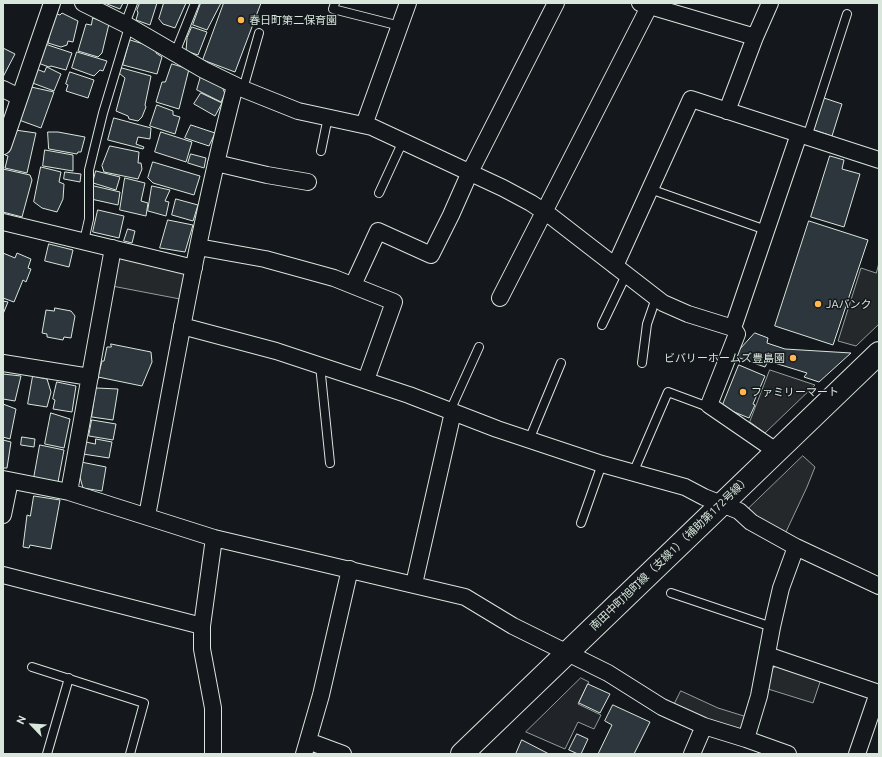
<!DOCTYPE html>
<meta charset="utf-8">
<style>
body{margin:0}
#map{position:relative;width:882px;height:757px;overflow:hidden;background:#14181c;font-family:Ubuntu,sans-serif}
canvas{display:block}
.frame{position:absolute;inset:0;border:4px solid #d8e6dc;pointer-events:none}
.north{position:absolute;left:12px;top:705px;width:40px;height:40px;-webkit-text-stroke:3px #14181c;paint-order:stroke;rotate:295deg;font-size:11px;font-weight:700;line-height:16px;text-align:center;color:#d8e6dc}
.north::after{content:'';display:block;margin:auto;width:14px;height:18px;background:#d8e6dc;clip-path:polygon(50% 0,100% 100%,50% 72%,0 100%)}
</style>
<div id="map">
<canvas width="882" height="757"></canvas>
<div class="frame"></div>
<div class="north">N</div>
</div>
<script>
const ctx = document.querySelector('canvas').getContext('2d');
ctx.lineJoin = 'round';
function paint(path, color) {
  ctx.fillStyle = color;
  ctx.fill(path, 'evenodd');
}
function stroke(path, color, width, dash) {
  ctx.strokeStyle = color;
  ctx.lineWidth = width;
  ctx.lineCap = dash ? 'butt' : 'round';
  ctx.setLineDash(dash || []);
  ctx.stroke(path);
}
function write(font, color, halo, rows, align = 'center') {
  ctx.font = font + ' Ubuntu,"Noto Sans JP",sans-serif';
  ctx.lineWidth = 3;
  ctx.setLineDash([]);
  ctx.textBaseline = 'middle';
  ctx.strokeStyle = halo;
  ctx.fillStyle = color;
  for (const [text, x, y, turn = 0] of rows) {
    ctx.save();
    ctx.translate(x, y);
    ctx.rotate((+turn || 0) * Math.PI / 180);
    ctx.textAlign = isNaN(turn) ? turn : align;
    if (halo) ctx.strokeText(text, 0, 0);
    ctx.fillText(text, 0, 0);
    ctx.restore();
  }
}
const green = new Path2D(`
 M581,678L589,682L578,704L601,715L594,729L578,722L565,749L526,732Z`);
paint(green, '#202428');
stroke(green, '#939e99', 1);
const parking = new Path2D(`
 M124,257L182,271L184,275L180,299L112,286L117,261Z
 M879,263V324L856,346L838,341L861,268L876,273Z
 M770,370L815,385L765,433L750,422Z
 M803,456L815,467L807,487L785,534L749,512V508Z
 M779,665L821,679L813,703L768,689L772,669Z
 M681,691L718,708L747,717L742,732L705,720L674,705Z`);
paint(parking, '#24282b');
stroke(parking, '#939e99', 1);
const building = new Path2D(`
 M107,3H123L120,9L107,4Z
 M140,3H157L150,25L136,20L138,13L137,10Z
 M164,3H186L175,28L163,24L159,19Z
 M201,3H221L207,30L193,25Z
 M224,3H261L235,72L203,60Z
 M54,13L60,15L62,13L78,21L73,42L68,41L67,45L61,47L48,43L49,38L46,36Z
 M93,18L109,24L102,53L98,57L78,51L86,24L91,25Z
 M192,27L207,32L198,55L186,51L187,38Z
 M130,40L157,48L156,53L162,57L157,74L123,65Z
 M45,44L72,53L66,70L51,66L49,67L38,63Z
 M3,48L15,54L3,77Z
 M77,52L107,61L103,71L100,70L94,76L72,68Z
 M172,64L189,69L179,109L156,102L162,82H165Z
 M47,67L61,74L54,91L30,82L34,68L44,72Z
 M122,68L151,76L145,105L146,107L142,117L138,121L129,119L128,116L116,111L125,78L119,73Z
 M70,72L94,80L88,98L66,91L68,85L66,84Z
 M201,76L222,86L225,94L221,102L197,90Z
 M31,87L54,92L41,128L19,120Z
 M201,93L222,103L215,116L194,104Z
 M824,98L842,104L832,136L814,130Z
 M157,105L173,111V115L180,117L175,134L150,126Z
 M114,118L151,128L150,139L138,137L136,144L144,147L143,149L108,140Z
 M191,125L215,133L209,146L185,138Z
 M15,130L36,133L27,173L5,168L8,156L5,155L8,145Z
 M48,132H58L85,137L81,152H78L77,154L49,149Z
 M161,132L192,142L186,162L155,152Z
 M110,146L139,152L138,163H141L142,169L138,179L104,172L102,166Z
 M45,150L73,155V171L43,166Z
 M191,154L206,158L204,168L188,163Z
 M830,156L844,160L842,169L860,174L844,227L811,217Z
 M153,162L200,176L194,195L153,183L148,178Z
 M41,167L61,172L59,182L64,184L63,199L57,212L42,208L34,202Z
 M3,169L30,175L32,180L22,217L3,212Z
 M96,171L120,177L116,190L93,183Z
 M65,172L81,174L80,182L64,179Z
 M125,178L145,183L141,201L148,203L146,216L120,210Z
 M94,186L120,192L118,205L91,199Z
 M152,186L170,190L165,201L169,202L166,216L148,211Z
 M176,199L198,205L193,221L172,215Z
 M98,210L124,216L119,238L93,232Z
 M168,220L193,225L185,252L160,248Z
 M809,221L868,240L833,345L775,326Z
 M128,229L135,231L132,243L124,241Z
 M49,244L73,250L69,267L45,261Z
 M3,253L15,258L17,253L31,259L28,268L31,269L26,282L23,280L14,302L3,298Z
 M3,301L8,302L3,314Z
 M55,308L71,311L75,316L71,338L64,337L63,340L47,337V334L42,333L46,310L54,311Z
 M755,333L768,338L767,343L785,349L851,353L819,382L804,377L807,373L768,361L765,367L734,356Z
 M111,344L151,352L152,362L142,386L98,377L102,361H104L107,347H111Z
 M739,365L765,376L753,404L755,405L749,418L722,407Z
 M3,374L21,376L15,401L3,399Z
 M33,376L47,379L51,392L47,407L28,404Z
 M57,382L76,386L72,412L53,409L55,400L53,399Z
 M96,388L118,389L113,420L92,417Z
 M3,404L16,409L10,439L3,437Z
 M51,413L70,419L64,448L45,444Z
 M92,420L116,424L113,440L89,436Z
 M22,437L35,439L34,447L21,445Z
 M96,439L112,442L109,458L83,454L86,442L95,444Z
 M3,440L11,442L7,468H3Z
 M40,445L64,450L58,482L34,478Z
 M81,462L106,467L102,491L83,488L79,474Z
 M34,496L60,500L51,549L30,545L29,548L23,547L27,515L30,516Z
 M588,684L610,694L600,713L579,703Z
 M613,705L650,722L634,754H598L612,725L605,721Z
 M577,734L588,739L581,754H578L569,750Z
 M522,740L549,754H516Z`);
paint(building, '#2c363c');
stroke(building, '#d8e6dc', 1);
const service = new Path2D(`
 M335,3L333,9L400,26
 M125,24L133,3
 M175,53L195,3
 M243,89L259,33
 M807,137L847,14
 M321,151L328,117
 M650,189L766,230
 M379,193L403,141
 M84,241L89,219V170L103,113L129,27
 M602,325L626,275
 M642,363L647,324L656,298
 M320,365L330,463
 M450,411L479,347
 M529,440L561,363
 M633,473L668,392L703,405H709
 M581,523L602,464
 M671,593L772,627
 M32,667L144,703L130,754
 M47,754L69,678`);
const minor = new Path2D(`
 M83,3L125,24L204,70L243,89L298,111L372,127L503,188L531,203L552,217L663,303L688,314L733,328L737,334L709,405L776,451
 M640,3L755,37
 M3,89L19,97
 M727,111L755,37L770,3
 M364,125L408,3
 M3,146L52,3
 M216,163L267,175L308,182
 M3,222L194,268
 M198,247L265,259L334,278L394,302L366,380
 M615,266L691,99L879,160
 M353,285L378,231L431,255L451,215L470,172L556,3
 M500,298L649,7
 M182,326L276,351L409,395L497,429L602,464L685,487L704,497L739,511L751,522L796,547L879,586
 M733,328L799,134
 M3,363L90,377
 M3,479L69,492L214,538L465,597L513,626L608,673L662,707L704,726L746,739L788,754
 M69,492L113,248
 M3,515L10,481
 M147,516C174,372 198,228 235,86
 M3,575L202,626
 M414,584L453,412
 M767,655L879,693
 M746,739L759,696L772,627L781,588L796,547
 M308,741L343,754
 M213,754V708L202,649V626L214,538
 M304,754L321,695L350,569
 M692,754L704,726
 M857,754L878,693`);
const secondary = new Path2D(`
 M462,754L879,353`);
stroke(service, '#d8e6dc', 10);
stroke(minor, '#d8e6dc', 18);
stroke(secondary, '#d8e6dc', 24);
stroke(service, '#14181c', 8);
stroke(minor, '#14181c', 16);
stroke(secondary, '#14181c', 22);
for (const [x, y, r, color] of [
 [241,20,4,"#ffb74d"],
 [818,304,4,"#ffb74d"],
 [793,358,4,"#ffb74d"],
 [743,392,4,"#ffb74d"]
]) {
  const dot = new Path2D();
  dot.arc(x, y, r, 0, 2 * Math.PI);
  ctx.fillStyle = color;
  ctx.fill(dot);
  stroke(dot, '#14181c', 1.5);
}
write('11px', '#d8e6dc', '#14181c', [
 ["春日町第二保育園",249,20],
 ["JAバンク",826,304],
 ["ビバリーホームズ豊島園",785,358,"right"],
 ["ファミリーマート",751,392]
], 'left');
write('11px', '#d8e6dc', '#14181c', [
 ["南田中町旭町線（支線1）（補助第172号線）",670,553,-44]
]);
</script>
